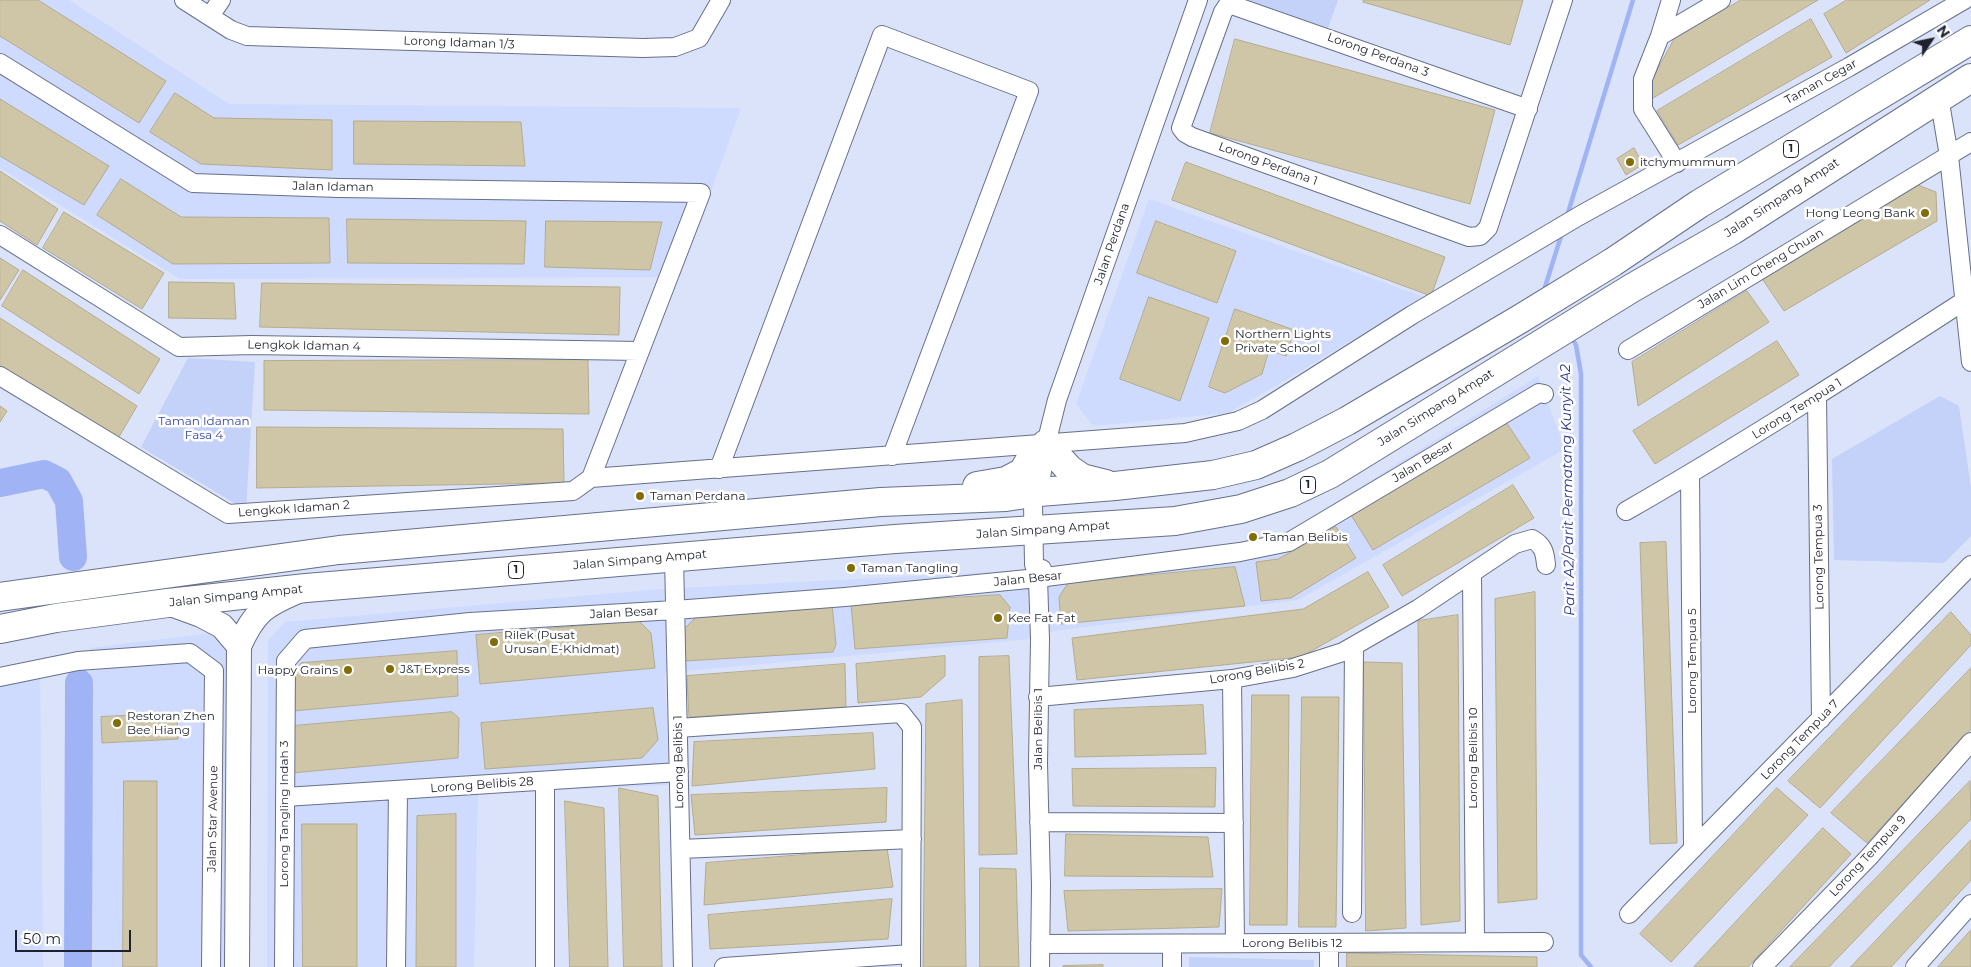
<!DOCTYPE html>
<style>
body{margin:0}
#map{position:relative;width:1971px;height:967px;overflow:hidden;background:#dbe3fa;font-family:Montserrat,sans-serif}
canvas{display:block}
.north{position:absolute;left:1906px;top:15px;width:50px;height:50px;-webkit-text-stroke:4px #fff;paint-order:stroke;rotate:56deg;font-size:14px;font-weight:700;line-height:20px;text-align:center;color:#1f222d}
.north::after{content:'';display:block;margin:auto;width:18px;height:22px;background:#1f222d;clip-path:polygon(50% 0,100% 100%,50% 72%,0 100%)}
.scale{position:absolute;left:15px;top:930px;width:116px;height:22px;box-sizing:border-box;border:2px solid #1f222d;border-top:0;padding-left:6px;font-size:15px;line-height:18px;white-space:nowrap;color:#1f222d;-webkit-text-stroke:4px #fff;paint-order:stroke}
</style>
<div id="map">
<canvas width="1971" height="967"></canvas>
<div class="north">N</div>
<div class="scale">50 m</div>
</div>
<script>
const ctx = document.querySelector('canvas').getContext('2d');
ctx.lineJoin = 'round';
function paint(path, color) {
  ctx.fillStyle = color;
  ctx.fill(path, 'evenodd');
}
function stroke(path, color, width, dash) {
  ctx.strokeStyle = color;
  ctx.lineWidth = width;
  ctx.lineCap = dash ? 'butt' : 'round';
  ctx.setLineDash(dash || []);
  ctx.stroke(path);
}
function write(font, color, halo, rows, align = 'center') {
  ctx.font = font + ' Montserrat,sans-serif';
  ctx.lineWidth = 5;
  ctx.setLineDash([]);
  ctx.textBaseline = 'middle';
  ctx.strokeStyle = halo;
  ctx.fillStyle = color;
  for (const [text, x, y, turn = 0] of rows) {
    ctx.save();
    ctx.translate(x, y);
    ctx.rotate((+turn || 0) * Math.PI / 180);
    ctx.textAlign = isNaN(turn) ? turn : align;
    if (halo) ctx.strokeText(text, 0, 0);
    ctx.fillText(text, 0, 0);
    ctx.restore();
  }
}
paint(new Path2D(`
 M0,0H69L229,104L741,108L680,277L180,279L0,168Z
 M1149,199L1424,297L1279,384L1228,413L1093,426L1076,404Z
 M1538,376L1565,449L1298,600L1054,631L1030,639L665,673L669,785L478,793L474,967H267L268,640L285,622L662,589L1054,569L1277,539Z
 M212,633L228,647L226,967H93L90,648Z
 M40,663L43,967H0V670Z`), '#cedafe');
paint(new Path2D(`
 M1246,0H1338L1328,28Z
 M188,358L255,362L246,510L141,447Z
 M1940,396L1959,406L1971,488V536L1944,563L1834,560L1832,459Z
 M1189,957L1314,960V967H1189Z`), '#c4d1f8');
stroke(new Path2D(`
 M1567,216L1633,0
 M1547,292L1545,287L1562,233
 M1571,336L1576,345L1581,374V955L1591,967`), '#9fb3f5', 4.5);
stroke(new Path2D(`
 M0,483L44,474L58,481L69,501L73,557
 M78,967L79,683`), '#9fb3f5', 28);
const building = new Path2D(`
 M0,0H38L166,81L139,123L0,36Z
 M1364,0H1523L1510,45L1363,2Z
 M1741,0H1818L1653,98L1648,87L1674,39Z
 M1847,0H1930L1846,53L1824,14Z
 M1811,19L1832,57L1678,145L1657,111Z
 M1235,39L1495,110L1470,204L1210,133Z
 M175,93L214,118L332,120V170L201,164L150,132Z
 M0,99L109,166L84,205L0,156Z
 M354,121L521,122L525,166L354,164Z
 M1634,148L1643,164L1626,175L1617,159Z
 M1186,162L1445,257L1431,296L1172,200Z
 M0,171L58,209L37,245L0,221Z
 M121,179L181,217L329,218L330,263L173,264L97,215Z
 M1918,185L1936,192L1937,221L1784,311L1763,280Z
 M64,212L164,273L142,309L43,248Z
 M347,219L526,221L524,264L348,263Z
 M546,221L662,222L650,270L545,267Z
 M1156,221L1236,251L1217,303L1137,273Z
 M0,258L19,270L0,300Z
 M23,270L160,359L139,394L2,306Z
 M169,282L234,283L236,319L169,318Z
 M262,283L620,287L619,335L260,327Z
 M1747,291L1769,322L1638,406L1632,362Z
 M1149,297L1209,318L1180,401L1120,379Z
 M1235,309L1294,330L1286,356L1269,350L1262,374L1225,393L1209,387Z
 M0,318L137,406L116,442L0,367Z
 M1777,341L1799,375L1655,464L1633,431Z
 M588,360L589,414L264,410V361Z
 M0,406L7,411L0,422Z
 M1506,422L1530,458L1373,550L1351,515Z
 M257,427L563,429L564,483L257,488Z
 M1513,485L1534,518L1402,596L1383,565Z
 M1336,527L1356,558L1291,598L1261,601L1256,562L1278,559Z
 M1666,542L1677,843L1650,844L1640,543Z
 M1235,567L1245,606L1061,624L1059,597L1068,583Z
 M1368,572L1389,607L1301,657L1077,680L1072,638L1303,609Z
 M1535,592L1537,899L1498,903L1495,599Z
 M1000,595L1010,607L1007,638L855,649L851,604Z
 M832,604L836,644L833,652L685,661L684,629L695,618Z
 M1951,612L1971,635V645L1820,808L1788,781Z
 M1458,615L1460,921L1421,925L1418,621Z
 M639,621L651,633L655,668L480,684L476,635Z
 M457,651L458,696L293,711V675L301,663Z
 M945,656V676L921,697L858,703L856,664Z
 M1009,656L1017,854L979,855V657Z
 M1364,662L1402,663L1406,928L1366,931Z
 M845,664L846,707L689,717L687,676Z
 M1971,668V729L1867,843L1831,813Z
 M1252,695H1289L1287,925H1250Z
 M1302,697H1339L1336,927H1299Z
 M962,700L966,967H923L926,704Z
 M1203,705L1206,754L1075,757L1074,710Z
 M653,708L658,740L642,758L485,769L481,723Z
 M452,712L459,718L458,758L291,773L293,726Z
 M177,713L178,739L102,743L101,717Z
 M873,733L875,769L692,786L694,742Z
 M1216,768L1215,807L1073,806L1072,769Z
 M124,781H157V967H123Z
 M1970,781L1971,819L1829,967H1790Z
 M619,788L658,796L662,967H624Z
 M887,788L886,822L695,835L691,795Z
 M1777,788L1808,815L1671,962L1640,934Z
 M565,801L604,808L608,967H570Z
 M456,814V967H416L417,816Z
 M302,824H357V967H303Z
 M1823,828L1851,854L1748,967H1694Z
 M1066,834L1208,837L1213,877L1065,876Z
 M1971,840V880L1891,967H1851Z
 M887,848L893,887L704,905L706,863Z
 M980,868L1016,869L1019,967H980Z
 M1222,889L1219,927L1068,931L1064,891Z
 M892,899L888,939L710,949L708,915Z
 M1971,930V967H1938Z
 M1347,953L1537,957V967H1347Z
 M1103,965V967H1063V966Z`);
paint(building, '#cfc6a8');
stroke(building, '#b4ab8e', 1);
const street = new Path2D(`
 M184,0L231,30L247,36L643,48L675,47L699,38L721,0
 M1671,0L1660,36L1643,79V109L1677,163
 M210,16L221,0
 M1660,36L1721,0
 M0,63L193,183L339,188L701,193L591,478
 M1939,97L1949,156L1971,362
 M1528,109L1232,5L1227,6L1223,12L1181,128L1185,133L1192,137L1469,237L1480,236L1488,228L1563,0
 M0,235L179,347L251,345L640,351
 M1628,350L1971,142
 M0,376L228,514L573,491L591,478
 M1817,396L1821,719
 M719,469L882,35L1029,91L892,456
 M1690,474L1693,849
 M591,478L1185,433L1238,421L1262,410L1412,315L1579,216L1849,67L1964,0
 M1626,511C1741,445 1853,373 1964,301
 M674,557L683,967
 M1472,574L1475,942
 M1038,578L1034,564L1033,502L1039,492L1046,444L1057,400L1198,0
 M0,677L78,661L190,653L214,671L211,967
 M1232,679L1235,943
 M1038,697L1232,679L1293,668L1343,652L1418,609L1515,544L1532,539C1543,545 1545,552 1546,565
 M678,728L901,713L912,727L911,967
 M545,781V967
 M285,797L679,772
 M1039,822L1234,823
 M681,849L912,839
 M1352,913L1354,646
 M1629,914L1971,565
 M1329,943V967
 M1040,944L1544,942
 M284,967L286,661L305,639L470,622L675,610L845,597L1038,578L1240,552L1289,542L1539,393L1544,394
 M396,967L398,790
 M724,967L911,954
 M1040,967L1041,885L1038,763L1040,639L1038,578L1042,569
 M1172,967V944
 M1762,967L1869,857L1971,742
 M1915,967L1971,904`);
const secondary = new Path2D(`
 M168,603L201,615L222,626L239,646
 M237,967L239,646C254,613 263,606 296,592`);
const highway = new Path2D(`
 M977,486L1006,481L1023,472L1031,458L1046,444L1069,469L1082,478L1106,484
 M0,597L339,550L881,502L1006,497L1039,492L1115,486L1213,475L1256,465L1297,447L1347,421L1520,319L1613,262L1699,204L1971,40
 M0,629L56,618L168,603L306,588L895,539L1175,521L1241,509L1290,493L1330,474L1632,288L1733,230L1971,78`);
stroke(street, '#67708a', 20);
stroke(secondary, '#67708a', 26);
stroke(highway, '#67708a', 30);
stroke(street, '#fff', 18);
stroke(secondary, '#fff', 24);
stroke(highway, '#fff', 28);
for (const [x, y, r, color] of [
 [1630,162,5,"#836b06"],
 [1925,213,5,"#836b06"],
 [1225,341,5,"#836b06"],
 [640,496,5,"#836b06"],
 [1253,537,5,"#836b06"],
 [851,568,5,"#836b06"],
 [998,618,5,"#836b06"],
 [494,642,5,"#836b06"],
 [390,669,5,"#836b06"],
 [348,670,5,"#836b06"],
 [117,723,5,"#836b06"]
]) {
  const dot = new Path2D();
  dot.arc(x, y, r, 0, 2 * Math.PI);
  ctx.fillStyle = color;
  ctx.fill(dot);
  stroke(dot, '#fff', 2);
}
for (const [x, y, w] of [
 [1791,149,15],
 [1308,485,15],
 [516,570,15]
]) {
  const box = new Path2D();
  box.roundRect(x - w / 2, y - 8.5, w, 17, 4);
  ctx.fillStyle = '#fff';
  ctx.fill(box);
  stroke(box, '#1f222d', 1);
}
write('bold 11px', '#1f222d', null, [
 ["1",1791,149],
 ["1",1308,485],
 ["1",516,570]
]);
write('12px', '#1f222d', '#fff', [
 ["Lorong Idaman 1/3",459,43,2],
 ["Lorong Perdana 3",1378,55,20],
 ["Taman Cegar",1821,82,-29],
 ["Lorong Perdana 1",1268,164,20],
 ["Jalan Idaman",333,187,1],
 ["Jalan Simpang Ampat",1782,198,-33],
 ["Jalan Perdana",1112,244,-71],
 ["Jalan Lim Cheng Chuan",1761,269,-31],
 ["Lengkok Idaman 4",304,346,1],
 ["Jalan Simpang Ampat",1436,408,-32],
 ["Lorong Tempua 1",1797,409,-32],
 ["Jalan Besar",1423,462,-31],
 ["Lengkok Idaman 2",294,509,-4],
 ["Jalan Simpang Ampat",1043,530,-4],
 ["Lorong Tempua 3",1819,557,-91],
 ["Jalan Simpang Ampat",640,560,-5],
 ["Jalan Besar",1028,579,-6],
 ["Jalan Simpang Ampat",236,596,-6],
 ["Jalan Besar",624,613,-3],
 ["Lorong Tempua 5",1692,661,-90],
 ["Lorong Belibis 2",1257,672,-10],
 ["Jalan Belibis 1",1038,729,-90],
 ["Lorong Tempua 7",1800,740,-46],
 ["Lorong Belibis 10",1473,758,-90],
 ["Lorong Belibis 1",679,762,-91],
 ["Lorong Belibis 28",482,785,-4],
 ["Lorong Tangling Indah 3",284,814,-90],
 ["Jalan Star Avenue",213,819,-89],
 ["Lorong Tempua 9",1868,856,-47],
 ["Lorong Belibis 12",1292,943]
]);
write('12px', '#1f222d', '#fff', [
 ["itchymummum",1640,162],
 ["Hong Leong Bank",1915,213,"right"],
 ["Northern Lights",1235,334],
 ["Private School",1235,348],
 ["Taman Perdana",650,496],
 ["Taman Belibis",1263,537],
 ["Taman Tangling",861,568],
 ["Kee Fat Fat",1008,618],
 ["Rilek (Pusat",504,635],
 ["Urusan E-Khidmat)",504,649],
 ["J&T Express",400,669],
 ["Happy Grains",338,670,"right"],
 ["Restoran Zhen",127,716],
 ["Bee Hiang",127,730]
], 'left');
write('12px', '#3647a5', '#fff', [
 ["Taman Idaman",204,421],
 ["Fasa 4",204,435]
]);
write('italic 14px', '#273490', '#fff', [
 ["Parit A2/Parit Permatang Kunyit A2",1568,490,-91]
]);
</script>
